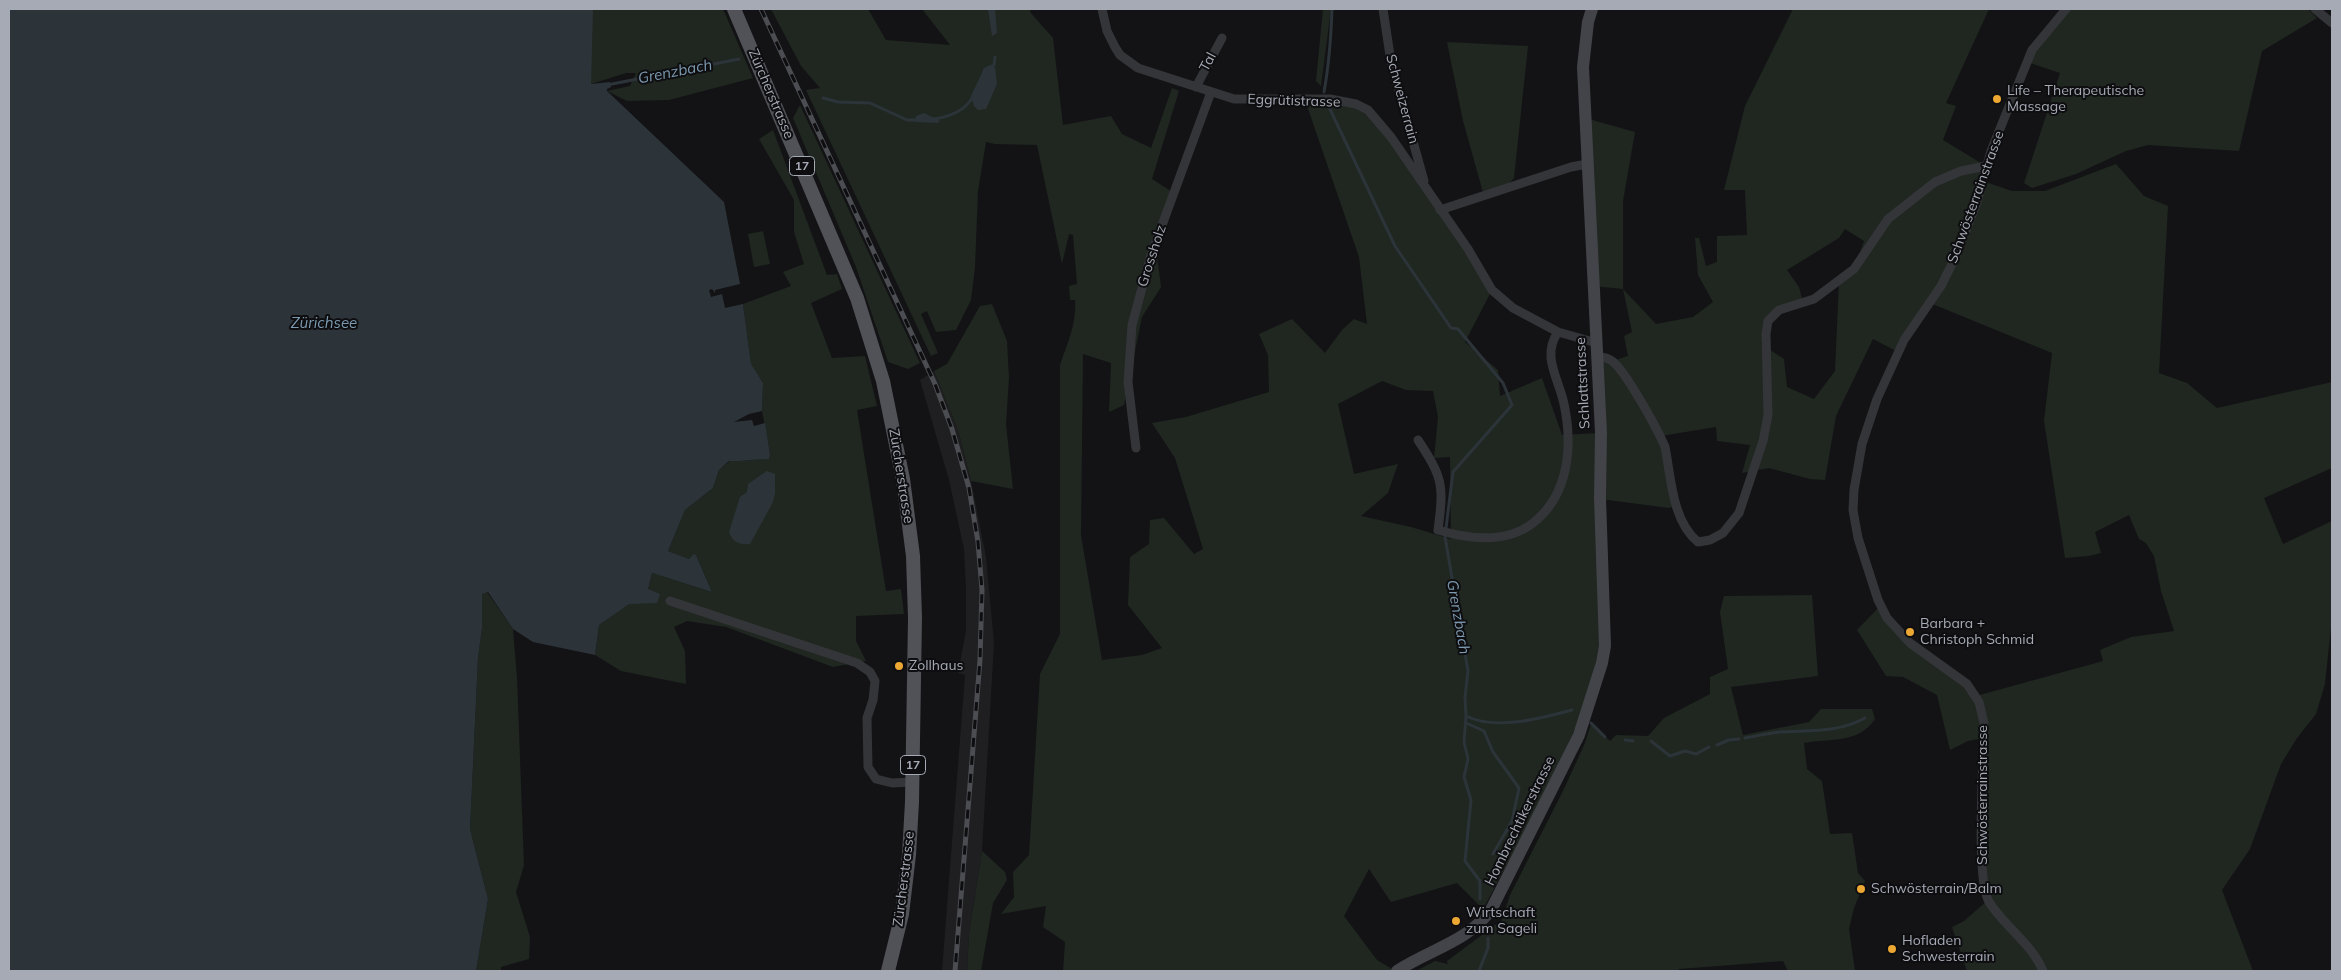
<!DOCTYPE html>
<meta charset="utf-8">
<style>
body{margin:0}
#map{position:relative;width:2341px;height:980px;overflow:hidden;background:#131315;font-family:Mulish,sans-serif}
canvas{display:block}
.frame{position:absolute;inset:0;border:10px solid #a5aab5;pointer-events:none}
</style>
<div id="map">
<canvas width="2341" height="980"></canvas>
<div class="frame"></div>
</div>
<script>
const ctx = document.querySelector('canvas').getContext('2d');
ctx.lineJoin = 'round';
function paint(path, color) {
  ctx.fillStyle = color;
  ctx.fill(path, 'evenodd');
}
function stroke(path, color, width, dash) {
  ctx.strokeStyle = color;
  ctx.lineWidth = width;
  ctx.lineCap = dash ? 'butt' : 'round';
  ctx.setLineDash(dash || []);
  ctx.stroke(path);
}
function write(font, color, halo, rows, align = 'center') {
  ctx.font = font + ' Mulish,sans-serif';
  ctx.lineWidth = 4;
  ctx.setLineDash([]);
  ctx.textBaseline = 'middle';
  ctx.strokeStyle = halo;
  ctx.fillStyle = color;
  for (const [text, x, y, turn = 0] of rows) {
    ctx.save();
    ctx.translate(x, y);
    ctx.rotate((+turn || 0) * Math.PI / 180);
    ctx.textAlign = isNaN(turn) ? turn : align;
    if (halo) ctx.strokeText(text, 0, 0);
    ctx.fillText(text, 0, 0);
    ctx.restore();
  }
}
paint(new Path2D(`
 M934,371L958,430L971,481L986,557L994,643L982,851L969,933L967,971H942L965,675L958,673L966,631V589L964,549L949,480L920,380Z`), '#1f1f22');
paint(new Path2D(`
 M583,9H723L753,78L669,100L627,101L607,91L630,86L636,73H626L591,84Z
 M771,9H868L886,40L950,45L922,9H1031L1030,12L1053,38L1063,125L1111,116L1122,134L1151,148L1172,88L1179,91L1152,179L1177,195L1157,256L1161,287L1142,317L1124,405L1109,412L1111,363L1083,354L1081,535L1102,660L1142,655L1162,648L1128,605L1130,557L1149,544L1150,520L1164,518L1194,554L1203,549L1175,458L1152,423L1186,417L1269,392L1268,355L1259,334L1292,319L1325,353L1342,330L1354,319L1367,324L1359,257L1306,103L1321,99L1368,110L1492,290L1465,342L1498,370L1500,396L1542,378L1562,435L1601,433L1598,357L1613,361L1628,356L1624,336L1632,332L1623,289L1593,286L1585,118L1635,132L1623,201V289L1656,324L1693,317L1713,302L1698,275L1695,238H1699L1706,266L1717,262V236L1747,235L1745,190H1724L1745,106L1793,9H1989L1946,103L1956,106L1943,140L1986,166L1983,181L2012,191H2045L2116,164L2144,196L2168,206L2159,373L2187,383L2217,408L2332,382V468L2264,498L2283,544L2332,521V618L2325,684L2316,714L2297,738L2281,764L2250,849L2222,890L2253,971H1967L1952,927L1964,921L1988,900L1982,863L1983,738L1968,741L1950,750L1937,695L1903,677L1886,676L1857,630L1880,606L1887,618L1976,696L2103,661L2100,650L2131,637L2174,631L2161,591L2154,556L2146,543L2139,539L2129,515L2095,532L2101,553L2089,556L2065,558L2044,421L2052,353L1930,303L1898,352L1873,339L1836,416L1825,480L1810,479L1769,468L1742,473L1750,445L1717,441L1716,427L1661,436L1677,505L1669,508L1600,499L1606,627L1592,694L1522,837L1483,909L1457,883L1391,902L1369,869L1344,916L1377,960L1392,969L1390,971H1063L1065,942L1043,927L1046,906L1001,914L1014,897L1013,872L1029,855L1040,674L1060,634V365C1067,344 1077,323 1075,300H1070L1069,286L1077,284L1073,235L1069,234L1062,264L1037,145L995,144L986,142L978,191L975,267L971,300L956,330L936,332L927,311L921,314L938,353L931,356L806,90L820,88L801,66ZM1845,229L1864,241L1854,269L1839,281L1835,371L1814,399L1787,387L1784,359L1761,344L1779,310L1803,302L1799,287L1787,270L1839,238ZM1382,381L1406,390L1433,391L1438,417L1434,458L1450,457L1451,539L1411,527L1361,516L1388,493L1398,464L1354,474L1338,404Z
 M1323,9H1331L1321,86L1316,81Z
 M2066,9H2308L2317,18L2262,51L2239,151L2148,145L2126,151L2076,174L2032,188L2024,183L2060,73L2027,62Z
 M1447,42L1528,46L1514,178L1505,188L1484,196L1463,121Z
 M800,105L920,363L908,369L888,362L856,267L793,118Z
 M773,130L827,275L837,274L842,289L811,303L832,358L865,356L877,406L857,410L886,591L901,589L904,614L856,616V641L866,661L833,667L726,627L687,621L674,627L685,651L686,684L621,671L595,655L599,625L648,589L652,573L712,592L696,555L689,559L668,551L685,510L713,488L719,470L730,461C744,462 755,459 769,458L770,453L762,411L763,383L751,365L743,304L791,286L783,272L804,264L794,232V200L759,139Z
 M763,231L770,264L754,267L748,234Z
 M992,304L1007,341L1009,378L1006,424L1013,489L971,481L958,430L934,371L947,364L980,306Z
 M487,592L513,629L517,678L524,865L516,892L530,937L529,959L501,967V971H476L488,899L470,829L478,658L482,628V594Z
 M1812,595L1818,676L1731,687L1743,735L1809,722L1821,709H1872L1875,719C1859,744 1830,738 1804,743L1807,769L1822,781L1830,834L1852,833L1858,873L1865,881L1854,908L1849,929L1855,971H1788L1783,961L1679,969L1678,971H1416L1435,961L1448,964L1447,961L1502,920L1510,895L1564,789L1585,743L1591,724L1610,741L1616,735L1648,736L1664,718L1710,694V677L1728,669L1720,612L1724,596Z
 M982,851L1005,872L1007,880L993,903L981,971H967L969,933Z`), '#1f2720');
paint(new Path2D(`
 M9,9H593L591,84L610,82L611,87L607,89V91L724,202L740,284L715,290V293L712,289L709,290L711,297L722,294L725,308L743,304L751,364L763,383L762,411L749,414L734,422L752,420L754,426L765,423L770,454L769,459C755,459 744,462 729,461L719,470L713,488L685,510L668,551L689,559L694,554L696,555L712,592L652,573L648,589L660,594L657,603L629,604L599,625L595,655L533,642L513,629L488,592L482,594V628L478,658L470,829L488,899L476,971H9Z
 M988,9H995L997,33L992,36Z
 M988,66L995,67L997,84L986,109L978,110L974,106L971,96L981,75Z
 M924,113L940,121L938,123L915,122L916,116Z
 M767,471L775,474V493L773,502L750,544C740,545 732,542 729,532L740,497L747,492L748,484Z`), '#2c343a');
stroke(new Path2D(`
 M983,74L985,69L994,65L995,57
 M607,85L739,59
 M1324,92C1329,65 1331,37 1332,9
 M823,98L838,102L870,103L907,120H917
 M1328,105L1395,246L1451,328L1458,329L1503,383L1512,405L1453,472L1446,528
 M934,119C949,117 967,110 973,96
 M1445,537L1468,671L1465,697L1466,716C1496,731 1542,718 1572,710
 M1466,716L1464,742L1468,759L1464,777L1471,800L1465,861L1480,881V899
 M1466,723L1484,731L1493,752L1519,788L1512,821L1493,854
 M1591,723L1605,737
 M1745,738C1757,736 1769,733 1780,732C1810,730 1838,733 1865,718
 M1625,740L1633,741
 M1651,741L1670,756L1685,751L1696,754L1709,747
 M1717,745L1729,740L1739,739
 M1479,971L1488,948V938`), '#2c343a', 3);
stroke(new Path2D(`
 M1102,9L1107,31L1115,47L1120,55L1138,68L1234,99H1330L1356,104L1368,110L1391,137L1468,249L1492,290L1513,308L1558,332L1597,343
 M1383,9L1391,62L1424,181
 M2315,9L2332,23
 M1196,87L1222,38
 M1440,210L1571,167L1587,164
 M1598,357C1603,357 1608,358 1612,361C1625,370 1658,430 1665,447C1671,477 1672,521 1698,542L1710,540L1723,533L1739,513L1763,441L1768,415L1766,334L1768,321L1779,310L1814,299L1854,269L1888,219L1935,182L1961,171L1986,166
 M1418,440C1443,478 1444,485 1438,530C1468,539 1506,544 1533,523C1569,495 1573,446 1564,404C1559,379 1541,356 1558,332
 M1136,448L1128,382L1132,325L1151,255L1211,92
 M670,601L857,663L870,672L875,681L873,700L867,718L868,767L876,779L892,783L912,782
 M2043,971C2032,944 2005,927 1989,902C1975,879 1984,757 1984,723L1979,702L1967,684L1910,643L1887,618L1878,600L1858,538L1853,510L1854,490L1862,444L1877,399L1904,340L1941,286L1955,258L1977,202L1991,151L2032,50L2066,9`), '#343539', 9);
stroke(new Path2D(`
 M1397,971C1430,949 1469,942 1492,908L1579,735L1602,663L1605,646L1600,498L1601,433L1583,67L1588,22L1592,9`), '#424449', 12);
stroke(new Path2D(`
 M734,9L857,298L883,381L903,479L913,556L915,618L912,802L909,855L902,914L888,971`), '#505258', 14);
const rail = new Path2D(`
 M761,9L935,384L952,429L969,488L978,542L982,590L980,660L955,971`);
stroke(rail, '#4b4d52', 5);
stroke(rail, '#0e0e10', 3, [9]);
for (const [x, y, r, color] of [
 [1997,99,5,"#eca833"],
 [1910,632,5,"#eca833"],
 [899,666,5,"#eca833"],
 [1861,889,5,"#eca833"],
 [1456,921,5,"#eca833"],
 [1892,949,5,"#eca833"]
]) {
  const dot = new Path2D();
  dot.arc(x, y, r, 0, 2 * Math.PI);
  ctx.fillStyle = color;
  ctx.fill(dot);
  stroke(dot, '#0e0e10', 2);
}
for (const [x, y, w] of [
 [802,166,25],
 [913,765,25]
]) {
  const box = new Path2D();
  box.roundRect(x - w / 2, y - 9.5, w, 19, 4);
  ctx.fillStyle = '#0e0e10';
  ctx.fill(box);
  stroke(box, '#a5aab5', 1);
}
write('bold 12px', '#a5aab5', null, [
 ["17",802,166],
 ["17",913,765]
]);
write('14px', '#a5aab5', '#0e0e10', [
 ["Tal",1208,62,-62],
 ["Zürcherstrasse",771,94,67],
 ["Schweizerrain",1402,99,75],
 ["Eggrütistrasse",1294,101,2],
 ["Schwösterrainstrasse",1976,197,-70],
 ["Grossholz",1152,256,-72],
 ["Schlattstrasse",1583,383,-93],
 ["Zürcherstrasse",901,476,81],
 ["Schwösterrainstrasse",1983,795,-90],
 ["Hombrechtikerstrasse",1520,821,-64],
 ["Zürcherstrasse",904,879,-83]
]);
write('14px', '#a5aab5', '#0e0e10', [
 ["Life – Therapeutische",2007,91],
 ["Massage",2007,107],
 ["Barbara +",1920,624],
 ["Christoph Schmid",1920,640],
 ["Zollhaus",909,666],
 ["Schwösterrain/Balm",1871,889],
 ["Wirtschaft",1466,913],
 ["zum Sageli",1466,929],
 ["Hofladen",1902,941],
 ["Schwesterrain",1902,957]
], 'left');
write('italic 15px', '#7c99af', '#0e0e10', [
 ["Grenzbach",675,72,-11],
 ["Zürichsee",324,323],
 ["Grenzbach",1458,617,80]
]);
</script>
